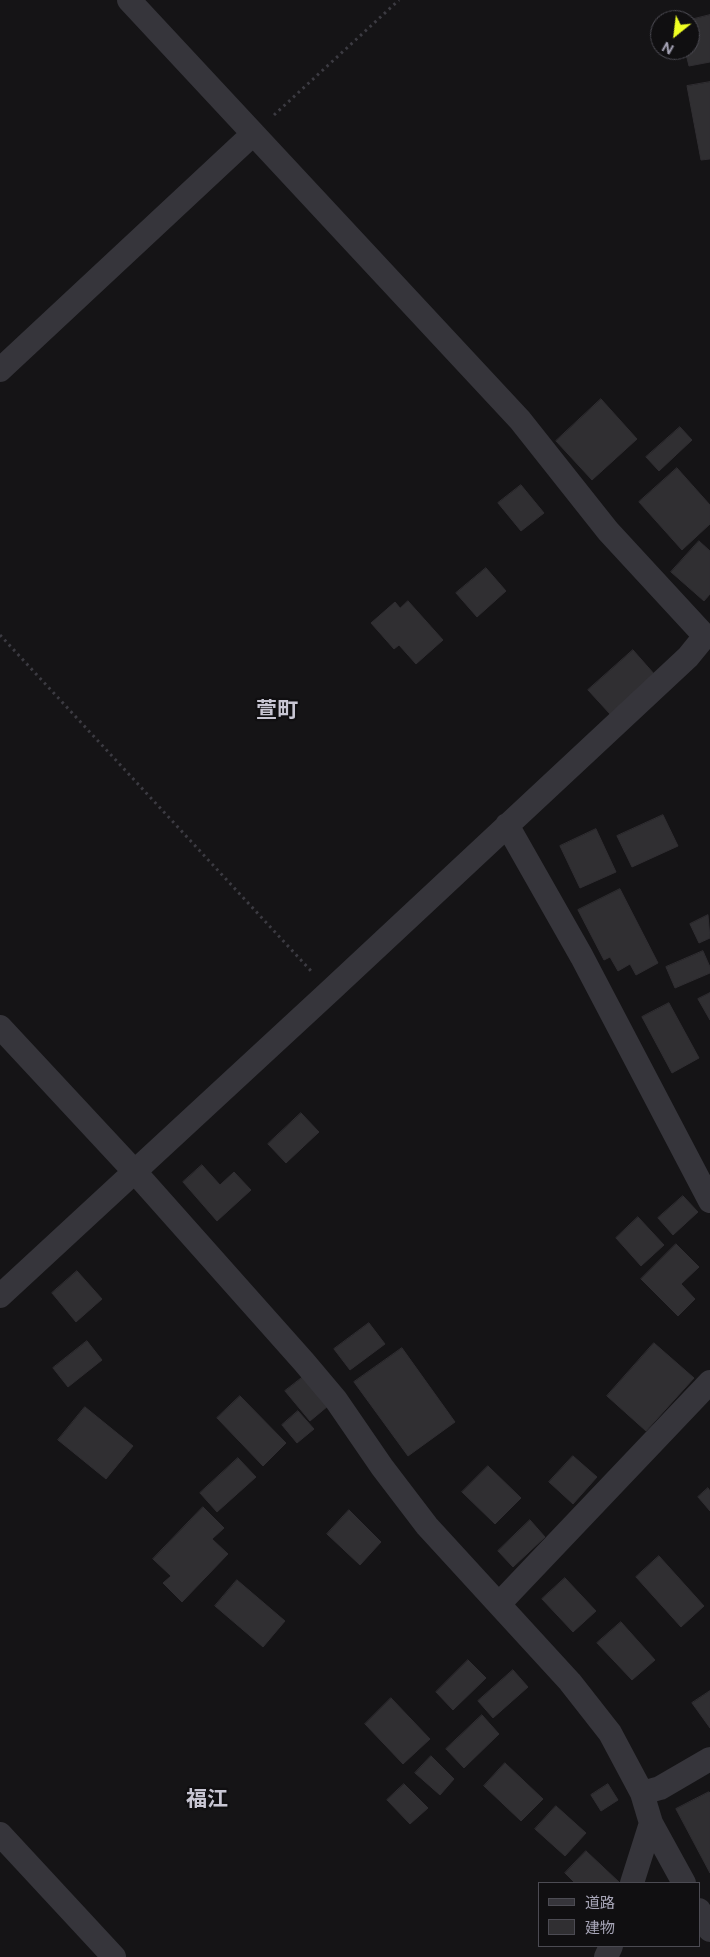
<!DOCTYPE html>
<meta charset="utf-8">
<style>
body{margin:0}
#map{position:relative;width:710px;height:1957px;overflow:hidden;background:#151416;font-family:Figtree,"Noto Sans JP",sans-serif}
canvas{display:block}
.legend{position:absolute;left:538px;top:1882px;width:162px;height:65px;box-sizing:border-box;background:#100f11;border:1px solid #4c4b53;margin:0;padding:6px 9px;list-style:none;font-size:15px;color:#a7a5b7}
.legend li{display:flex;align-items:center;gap:10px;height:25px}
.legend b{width:25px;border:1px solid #4c4b53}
.north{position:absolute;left:650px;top:10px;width:50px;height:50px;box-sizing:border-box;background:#100f11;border:1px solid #4c4b53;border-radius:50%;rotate:209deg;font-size:14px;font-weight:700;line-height:20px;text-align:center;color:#a7a5b7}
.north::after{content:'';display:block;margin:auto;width:18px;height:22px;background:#efff23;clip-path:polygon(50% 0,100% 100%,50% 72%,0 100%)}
</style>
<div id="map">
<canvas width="710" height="1957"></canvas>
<ul class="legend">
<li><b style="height:6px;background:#36353b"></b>道路</li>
<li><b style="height:14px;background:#302f32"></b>建物</li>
</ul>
<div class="north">N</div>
</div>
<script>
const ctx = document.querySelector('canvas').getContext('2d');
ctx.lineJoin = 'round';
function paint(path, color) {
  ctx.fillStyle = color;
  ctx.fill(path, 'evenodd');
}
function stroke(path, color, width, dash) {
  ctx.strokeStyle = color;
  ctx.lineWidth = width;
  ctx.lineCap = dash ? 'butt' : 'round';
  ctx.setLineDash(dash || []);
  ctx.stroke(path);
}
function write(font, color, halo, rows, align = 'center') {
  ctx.font = font + ' Figtree,"Noto Sans JP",sans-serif';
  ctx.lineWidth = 4.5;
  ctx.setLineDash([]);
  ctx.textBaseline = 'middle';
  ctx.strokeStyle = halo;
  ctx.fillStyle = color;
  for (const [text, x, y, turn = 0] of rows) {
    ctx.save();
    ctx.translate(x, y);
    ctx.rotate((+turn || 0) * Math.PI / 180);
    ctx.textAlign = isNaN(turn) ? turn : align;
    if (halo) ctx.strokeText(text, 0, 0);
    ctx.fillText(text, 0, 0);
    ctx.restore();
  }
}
const building = new Path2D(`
 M710,15V62L689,66L685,50H690V20Z
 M710,82V159L701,160L687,86Z
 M601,399L637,439L592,480L556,441Z
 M680,427L692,440L659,471L646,457Z
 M677,468L710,505V524L682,550L639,502Z
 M521,485L544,513L521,531L498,503Z
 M699,541L710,551V594L704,601L671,572Z
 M486,568L506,591L477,617L456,593Z
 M408,601L443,640L416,664L399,645L394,649L371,623L395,602L400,608Z
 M633,650L655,675L610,714L588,690Z
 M663,815L678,846L632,867L617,836Z
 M596,829L616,872L580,888L560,846Z
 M620,889L658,963L636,975L630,964L618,971L610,957L604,960L578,910Z
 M708,915L710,938L699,943L690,924Z
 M703,951L710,967V973L675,988L666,967Z
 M710,993V1020L698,999Z
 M669,1003L699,1058L672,1073L642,1017Z
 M301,1113L319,1132L286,1163L268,1144Z
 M202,1165L220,1185L234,1172L251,1190L217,1221L183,1182Z
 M683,1196L698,1212L673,1235L658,1218Z
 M638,1217L664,1245L641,1266L616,1238Z
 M676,1244L699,1267L681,1284L695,1299L678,1316L641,1279Z
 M77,1271L102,1299L76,1322L52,1293Z
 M369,1323L385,1344L350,1370L334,1349Z
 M87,1341L102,1360L68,1387L53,1368Z
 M654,1343L694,1378L646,1431L607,1396Z
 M402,1348L455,1422L408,1456L354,1382Z
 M303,1377L328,1406L310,1421L285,1391Z
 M240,1396L286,1443L263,1466L217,1418Z
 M85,1407L133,1446L106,1479L58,1440Z
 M298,1411L314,1429L297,1443L282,1425Z
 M573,1456L597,1477L573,1504L549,1482Z
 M238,1458L256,1477L217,1512L200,1493Z
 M488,1466L521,1498L495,1524L462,1492Z
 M708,1488L710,1491V1511L698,1497Z
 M203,1507L224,1528L212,1539L228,1554L182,1602L163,1583L171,1576L153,1559Z
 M349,1510L381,1542L360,1565L327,1534Z
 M530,1520L545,1537L513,1567L498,1551Z
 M659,1556L704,1606L681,1627L636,1577Z
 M565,1578L596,1611L573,1632L542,1599Z
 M237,1580L285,1621L263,1647L215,1606Z
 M621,1622L655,1660L632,1680L597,1643Z
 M468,1660L486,1678L453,1710L436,1692Z
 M513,1670L528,1687L493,1718L478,1701Z
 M710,1691V1728L692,1703Z
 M391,1698L430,1739L403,1764L365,1724Z
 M482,1715L499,1734L464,1768L446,1749Z
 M431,1756L454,1779L440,1795L415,1773Z
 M505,1763L543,1799L521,1821L484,1786Z
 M404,1784L428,1808L410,1824L387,1800Z
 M608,1784L618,1800L601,1811L591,1795Z
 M709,1792L710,1793V1873L676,1809Z
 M556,1806L586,1833L565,1856L535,1829Z
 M586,1851L620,1883H575L565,1873Z`);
paint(building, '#302f32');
stroke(building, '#302e32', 1);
stroke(new Path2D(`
 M274,115L399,0
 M0,635L312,972`), '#3c3b42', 3, [2.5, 4]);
stroke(new Path2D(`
 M0,370L253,134
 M507,825L582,957L710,1201
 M0,1027L135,1172L304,1362L336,1400L382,1467L427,1526L570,1682L610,1733L642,1793L651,1823L684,1883
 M0,1296L330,991L688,657L705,636L608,531L520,420L129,0
 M499,1604L710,1382
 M642,1793L660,1788L710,1759
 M0,1834L114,1957
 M632,1883L651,1823
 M699,1910L710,1930
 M606,1957L611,1946`), '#36353b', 24);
write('bold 21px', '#c8c6d3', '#100f11', [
 ["萱町",277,711],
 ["福江",207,1800]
]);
</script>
